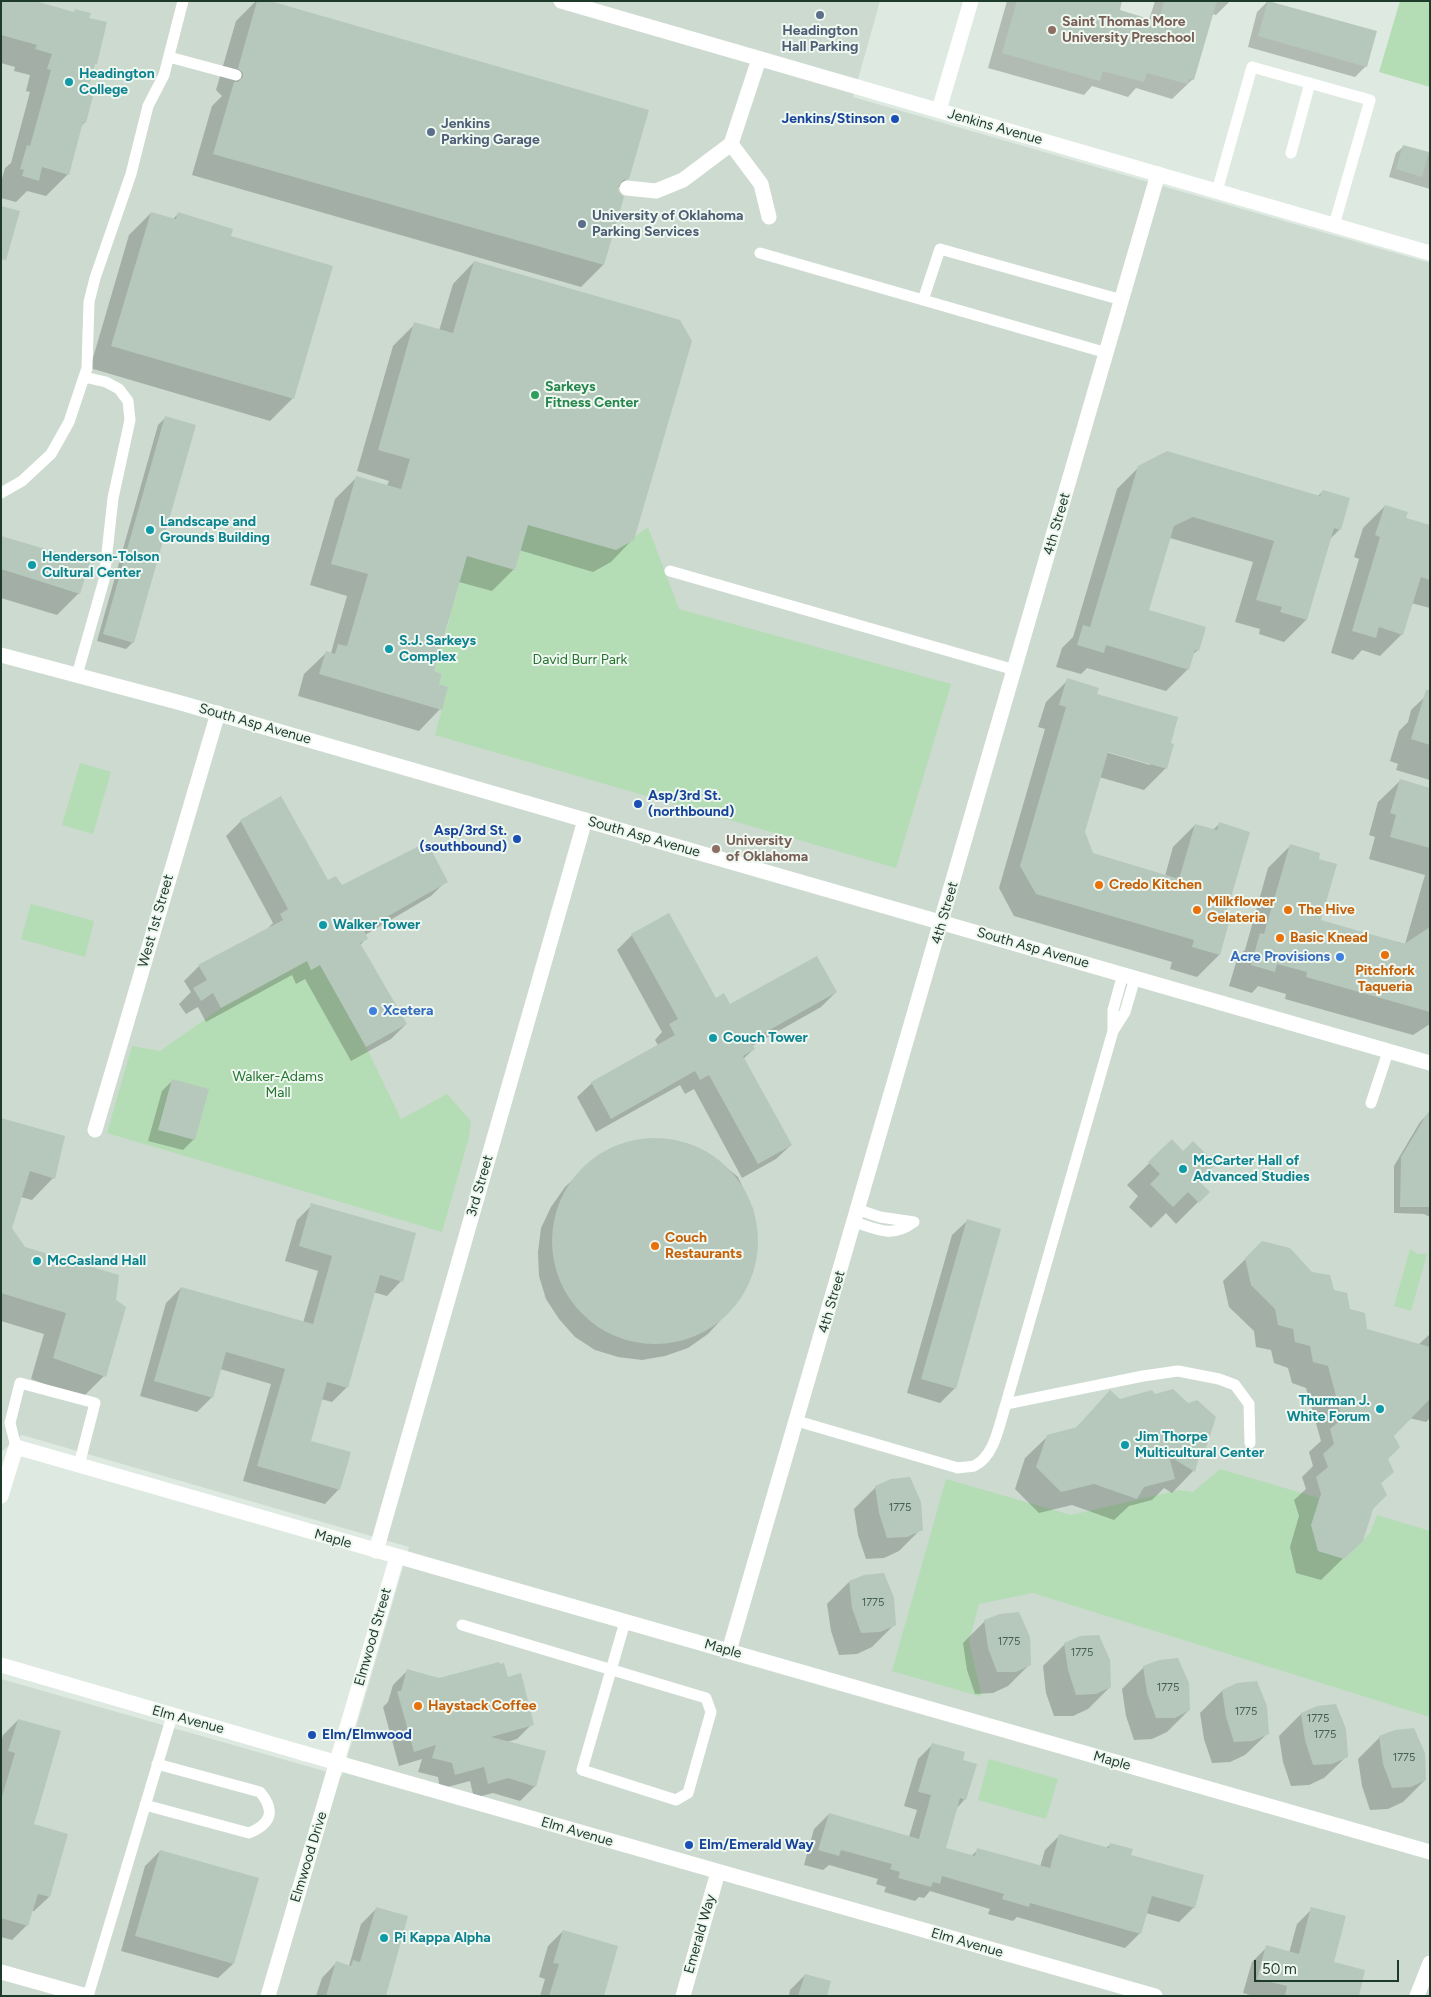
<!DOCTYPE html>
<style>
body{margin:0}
#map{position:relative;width:1431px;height:1997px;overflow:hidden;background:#deeae1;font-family:Figtree,sans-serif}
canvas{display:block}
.frame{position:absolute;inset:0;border:2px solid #1e3a2b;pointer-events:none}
.scale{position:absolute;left:1254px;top:1960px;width:145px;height:22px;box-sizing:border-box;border:2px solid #1e3a2b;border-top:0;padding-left:6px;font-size:15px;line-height:18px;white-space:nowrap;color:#1e3a2b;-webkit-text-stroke:4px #eef7f0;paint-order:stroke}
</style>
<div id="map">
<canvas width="1431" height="1997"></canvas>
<div class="frame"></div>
<div class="scale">50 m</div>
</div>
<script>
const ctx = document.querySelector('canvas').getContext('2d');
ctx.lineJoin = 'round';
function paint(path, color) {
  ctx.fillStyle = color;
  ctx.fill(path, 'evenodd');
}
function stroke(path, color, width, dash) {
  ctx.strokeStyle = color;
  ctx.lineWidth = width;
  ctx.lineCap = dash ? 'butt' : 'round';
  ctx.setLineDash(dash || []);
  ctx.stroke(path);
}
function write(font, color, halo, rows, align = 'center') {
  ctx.font = font + ' Figtree,sans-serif';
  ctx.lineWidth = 4;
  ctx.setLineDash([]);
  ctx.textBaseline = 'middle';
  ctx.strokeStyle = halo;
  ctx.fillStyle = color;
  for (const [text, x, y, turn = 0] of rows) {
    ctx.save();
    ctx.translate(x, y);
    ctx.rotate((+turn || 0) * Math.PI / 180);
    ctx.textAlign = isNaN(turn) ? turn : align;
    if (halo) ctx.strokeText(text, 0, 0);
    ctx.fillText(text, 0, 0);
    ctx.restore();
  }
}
paint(new Path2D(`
 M1,1H880L853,97L1430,263V1996H1V1679L342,1776L409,1547L22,1435L1,1452Z`), '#ccdad0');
paint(new Path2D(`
 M1400,1H1430V87L1379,72Z
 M528,525L616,550L648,527L679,609L951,684L896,868L435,735L448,687L439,684L442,674L434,671L450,618L433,613L438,594L455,599L467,556L515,570Z
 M80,763L111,772L93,834L62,825Z
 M31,904L94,921L85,957L21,939Z
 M307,961L311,970L320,965L367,1049L401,1119L447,1094L471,1121L469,1137L442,1232L107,1133L132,1046L160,1051L221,1008Z
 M1410,1249L1418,1254H1427L1411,1311L1394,1306Z
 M1220,1469L1319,1498L1312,1524L1318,1551L1345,1559L1370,1533L1377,1515L1430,1531V1717L1033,1593L979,1604L969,1642L982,1697L892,1671L946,1479L1071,1515L1179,1490L1193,1492Z
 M989,1759L1058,1779L1046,1819L978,1800Z`), '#b5ddb5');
paint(new Path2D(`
 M1,1L73,13L76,10L88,19L96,63L93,66L85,95V122L81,126L68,174L46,196L27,191L16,202L1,198V182L5,168L11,163L30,92L26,91L30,75L14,71L15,67L1,63Z
 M256,1H266L628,178L617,189L603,265L581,287L192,175L212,106L222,96L216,90L236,21Z
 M1007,1H1121L1118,11L1149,20L1155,1H1230L1216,15L1212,14L1193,79L1172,99L1136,88L1128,97L1092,86L1084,95L988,68Z
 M1268,1L1366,66L1355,77L1248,47L1257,12Z
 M1404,146L1430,154V189L1389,177L1396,153Z
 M151,213L172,220L178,214L229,237L331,267L292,399L270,421L90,368L129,235Z
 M474,262L633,539L611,562L593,572L519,550L514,569L492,591L459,582L433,672L438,685L440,709L419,731L298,696L304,674L326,653H331L347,596L310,585L335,499L357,477L387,486L389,481L357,471L393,346L415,324L439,331L453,284Z
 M165,418L133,642L126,649L97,641L158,425Z
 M1139,467L1317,497L1323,491L1340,529L1330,539L1306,620L1284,642L1259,634L1260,629L1235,622L1253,562L1170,538L1147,611L1198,650L1192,655L1188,669L1166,691L1087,668L1081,674L1056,667L1062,648L1073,637L1117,489Z
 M1385,506L1404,519L1430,527V608L1411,603L1402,634L1380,656L1362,650L1353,660L1331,653L1359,559L1354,557L1363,528Z
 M1,537L79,593L57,615L1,598Z
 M1068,680L1095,694L1169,744L1166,768L1144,790L1099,777L1084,832L1092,854L1165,876L1173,847L1195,825L1213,830L1219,824L1223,918L1219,955L1197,977L1170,969L1172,962L1014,916L999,888L1045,729L1038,727L1046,702ZM1102,749L1150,762V765L1102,751Z
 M1430,692V780L1396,770L1398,764L1390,761L1399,731L1408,722L1411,710Z
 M1400,781L1430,789V1024L1413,1035L1285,999L1286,994L1258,986L1252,993L1229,986L1238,956L1245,950L1268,868L1290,846L1319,921L1405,944L1425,875L1369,859L1375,837L1369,835L1378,802Z
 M241,821L327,882L341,887L446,881L431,896L365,935L366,939L360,945L406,1024L391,1039L351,1061L305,979L296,984L292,975L206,1022L198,1007L186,1014L179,1004L191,992L184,981L199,966L266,930L273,923L226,836Z
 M632,935L716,999L730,1006L836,992L821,1007L752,1046L754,1049L743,1059L791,1145L776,1159L742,1178L694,1089L685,1094L680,1085L596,1132L577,1097L592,1083L658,1045L655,1040L662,1032L617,950Z
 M173,1080L194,1139L183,1150L148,1141L162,1091Z
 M1427,1115L1430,1116V1217L1424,1214L1394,1213V1166L1420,1122Z
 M1,1119L53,1178L32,1200L21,1197L11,1229L24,1248L118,1276L104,1376L82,1398L31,1379L44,1334L1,1321Z
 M666,1139L689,1144L710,1154L738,1177L753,1209L757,1233L756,1256L750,1279L739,1300L708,1334L688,1348L665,1356L642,1360L618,1357L595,1350L575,1337L559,1319L546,1299L539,1276L538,1252L541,1228L551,1207L565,1187L598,1156L619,1145L642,1140Z
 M1172,1141L1197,1181L1208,1192L1176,1224L1166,1213L1151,1228L1129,1207L1138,1196L1127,1185Z
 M312,1205L401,1281L387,1296L373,1292L346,1388L332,1402L321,1399L309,1442L339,1489L325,1504L243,1481L271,1384L220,1369L212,1397L197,1412L140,1396L166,1303L181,1288L303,1323L318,1271L285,1261L297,1220Z
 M967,1221L955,1388L940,1403L907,1393L952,1235Z
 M1263,1242L1311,1273L1333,1292L1366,1330L1418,1345L1430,1334V1418L1426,1422L1409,1418L1392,1435L1387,1459L1393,1471L1380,1484L1362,1540L1321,1580L1296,1573L1290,1547L1299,1516L1294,1500L1306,1489L1302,1477L1313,1466L1309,1452L1321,1441L1306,1388L1292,1383L1288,1368L1274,1363L1271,1350L1256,1347L1254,1331L1229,1307L1223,1281Z
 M1110,1392L1120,1400L1155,1395L1204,1451L1198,1456L1193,1471L1172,1493L1164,1488L1152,1500L1129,1506L1114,1520L1072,1505L1039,1513L1015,1489L1025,1458L1048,1436L1075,1429Z
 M876,1487L921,1529L899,1551L884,1558L866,1559L858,1535L854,1509Z
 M849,1582L894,1625L872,1647L857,1654L839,1655L831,1631L827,1604Z
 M985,1621L1030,1664L1008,1686L993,1693L975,1694L967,1670L963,1643Z
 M1065,1644L1110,1687L1088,1709L1073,1716H1054L1046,1693L1043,1666Z
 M1144,1667L1189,1710L1167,1732L1152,1739L1134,1740L1126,1716L1122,1689Z
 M408,1670L439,1680L507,1678L532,1724L517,1739L507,1742L535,1786L520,1801L493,1793L474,1798L470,1781L440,1789L438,1777L418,1772L422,1759L399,1766L383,1707L388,1702L393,1685Z
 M1222,1691L1268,1733L1245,1755L1230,1762L1212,1763L1204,1739L1200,1713Z
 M1301,1714L1347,1756L1324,1778L1309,1785L1291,1786L1283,1762L1279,1736Z
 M18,1720L32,1825L49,1897L34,1911H32L27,1925L12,1940L1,1937V1742L3,1735Z
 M1380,1737L1425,1780L1403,1802L1388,1809L1370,1810L1362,1786L1358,1759Z
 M933,1744L961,1761L965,1799L956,1809L944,1849L971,1856L978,1850L1040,1867L1045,1850L1060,1835L1106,1848L1111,1844L1130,1856L1194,1907L1179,1922L1146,1913L1140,1933L1125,1948L1017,1917L1013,1921L988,1914L990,1909L930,1891L924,1898L919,1897L915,1901L884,1892L886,1887L876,1884L878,1879L829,1865L823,1870L804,1865L814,1829L829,1814L909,1837L917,1810L904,1806L918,1759Z
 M160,1851L233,1964L218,1978L121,1951L145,1866Z
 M376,1909L384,1996H316L322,1978L336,1963L349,1966L361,1924Z
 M1312,1909L1332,1963L1357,1996H1253L1243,1993L1252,1962L1267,1947L1289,1953L1297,1924Z
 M563,1931L602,1996H540L545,1979L539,1977L548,1946Z
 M805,1975L826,1996H789L790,1990Z`), '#0003');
paint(new Path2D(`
 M1,1H35L74,12L75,9L91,13L89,18L107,22L97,64H95L87,94L93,96L86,123L83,122L69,175L42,167L39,181L22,176L24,170L20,169L27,145L30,146L51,70L47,69L52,54L35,49L37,45L1,35Z
 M257,1H270L649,110L629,179L623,180L618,187L619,192L624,197L604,265L213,154L234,82H238L243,77V73L238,68Z
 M1017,1H1122L1120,10L1159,22L1164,1H1217L1194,80L1189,78L1188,84L1147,73L1144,82L1103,71L1100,81L1002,53Z
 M1268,1L1377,31L1367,67L1258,36Z
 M1403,145L1429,152L1422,177L1396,169Z
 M1,206L20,211L6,260L1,259Z
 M151,212L176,219L178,212L233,229L231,236L333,266L294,399L111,346Z
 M474,261L680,320L692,341L634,540L616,550L528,525L515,570L467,556L434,671L442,674L439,684L448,687L442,710L319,674L326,651L335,654L338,644L347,646L368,574L331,564L356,476L401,489L410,459L378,450L414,322L453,333Z
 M165,416L196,425L134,643L103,634Z
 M1167,451L1320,496L1323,490L1350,498L1341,530L1334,528L1307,620L1280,612L1282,607L1256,600L1274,541L1193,517L1174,526L1149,610L1206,627L1199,651L1195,650L1189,670L1106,645L1104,653L1077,645L1083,625L1090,627L1138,466Z
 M1385,505L1408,512L1406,518L1430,525V580L1421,577L1403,635L1379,627L1376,638L1352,631L1380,537L1375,535Z
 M1,536L90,562L80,594L1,569Z
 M1067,678L1099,688L1097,694L1178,717L1171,743L1174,744L1167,769L1108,752L1085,832L1093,853L1179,879L1195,824L1217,830L1219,822L1250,832L1225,918L1230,919L1220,955L1192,947L1194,940L1036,894L1020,866L1066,707L1059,705Z
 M1426,690H1430V745L1411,739Z
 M1400,779L1430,788V848L1390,837L1396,815L1390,813Z
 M281,796L328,880L336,876L342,885L427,842L448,882L364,930L368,939L360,943L407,1024L366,1047L320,965L311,970L307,961L221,1008L213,993L201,1001L193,988L207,980L198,965L283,920L280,914L288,909L240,820Z
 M1290,844L1320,853L1319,859L1337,864L1321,920L1404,944L1430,927V1012L1306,977L1307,972L1277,964L1275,972L1251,965L1260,933L1264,934Z
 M669,913L716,998L724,993L730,1004L817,956L837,992L750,1041L755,1049L743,1056L792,1145L758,1164L709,1075L700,1080L695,1071L611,1119L591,1082L675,1035L669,1024L678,1019L631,934Z
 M172,1079L209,1089L195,1140L158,1130Z
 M1430,1109V1207H1400L1401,1157Z
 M1,1118L65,1136L55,1179L30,1171L12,1228L25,1247L119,1275L116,1300L126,1307L106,1377L53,1358L66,1313L1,1293Z
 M552 1241a103 103 0 1 1 206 0a103 103 0 1 1-206 0Z
 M1172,1139L1183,1151L1193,1141L1216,1164L1199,1181L1210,1192L1199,1203L1188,1192L1173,1207L1150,1184L1160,1174L1148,1162Z
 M311,1203L416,1233L403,1282L380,1275L348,1388L327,1382L311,1441L351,1452L340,1490L257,1466L285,1369L226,1352L213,1398L154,1381L181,1287L313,1324L332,1256L299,1246Z
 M967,1219L1001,1229L956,1389L921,1379Z
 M1262,1241L1290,1248L1312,1272L1330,1275L1334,1290L1347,1293L1350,1309L1365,1313L1367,1329L1430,1347V1399L1394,1436L1400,1447L1388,1459L1394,1472L1381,1483L1387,1495L1373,1509L1363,1541L1344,1559L1318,1551L1311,1525L1321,1494L1316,1477L1328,1467L1323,1454L1334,1444L1330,1429L1342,1419L1328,1366L1313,1362L1310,1346L1295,1342L1293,1329L1278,1325L1275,1309L1251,1285L1245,1258Z
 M1173,1389L1188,1403L1197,1400L1216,1417L1205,1451L1200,1453L1195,1472L1169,1456L1175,1479L1144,1487L1137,1499L1094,1484L1061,1492L1036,1467L1047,1435L1077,1427L1110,1390L1120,1399L1152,1390L1155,1394Z
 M910,1477L921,1502L923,1530L907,1537L887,1538L879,1513L875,1486L891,1479Z
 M884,1573L894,1598L896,1625L880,1632L861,1633L852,1608L849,1581L864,1575Z
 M1019,1612L1030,1637L1031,1665L1016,1672H997L988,1648L984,1620L1000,1614Z
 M1099,1635L1110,1660L1111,1687L1096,1694L1076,1695L1068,1670L1064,1643L1080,1636Z
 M1178,1658L1189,1683L1190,1710L1175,1718H1156L1147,1693L1143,1666L1159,1660Z
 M499,1662L500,1664L504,1663L508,1677L521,1673L534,1725L491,1737L546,1751L536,1787L508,1778L488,1784L484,1767L455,1775L452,1763L432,1758L436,1745L414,1752L397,1691H401L407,1669L439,1678Z
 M1257,1681L1267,1706L1269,1734L1253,1741L1234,1742L1226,1717L1222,1690L1237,1683Z
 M1336,1704L1346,1729L1348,1757L1332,1764L1313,1765L1305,1740L1301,1713L1317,1706Z
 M18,1719L61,1731L34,1824L68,1834L50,1897L38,1894L28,1926L1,1918V1800L15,1753L8,1751Z
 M1414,1728L1425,1753L1426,1780L1411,1787L1392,1788L1383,1764L1379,1736L1395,1730Z
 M932,1743L965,1752L963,1760L977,1764L966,1800L960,1798L946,1848L975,1856L977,1848L1050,1868L1059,1834L1109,1848L1110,1843L1133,1849L1131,1855L1204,1875L1195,1908L1152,1896L1141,1934L1030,1903L1029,1907L1002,1899L1004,1894L942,1876L940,1884L933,1882L931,1887L898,1878L900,1872L890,1869L892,1864L841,1850L839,1856L818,1850L829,1813L919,1839L931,1795L918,1792Z
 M160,1850L259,1878L234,1964L135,1936Z
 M376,1907L408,1916L386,1996H326L336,1961L351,1966L353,1960L360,1962Z
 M1311,1907L1346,1916L1334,1962L1365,1970L1359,1996H1285L1287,1986L1257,1979L1266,1945L1299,1954Z
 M563,1930L618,1946L604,1996H549L559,1964L553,1963Z
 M805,1974L831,1981L827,1996H798Z`), '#b6c8bc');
stroke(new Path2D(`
 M169,57L236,75
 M1291,153L1310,83
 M1217,191L1252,67L1370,100L1334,225
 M760,253L1107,353
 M923,300L940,249L1122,300
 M1,493L22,481L51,454L69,422L87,368L89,302L95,278L131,174L148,106L164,75L183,1
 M670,571L1015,670
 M77,675L104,580L113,498L130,420L128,401L119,389L106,382L84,377
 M1123,974L1113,1010V1031L1125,1012L1135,978
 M1371,1103L1388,1052
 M855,1222C878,1230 893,1238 914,1222L880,1217L859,1210
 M1006,1404L1143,1376L1178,1371L1219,1379L1235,1385L1249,1404L1250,1443
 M797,1421L958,1468C962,1467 969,1467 974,1466C994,1457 999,1426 1005,1407L1113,1031
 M16,1447L10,1423L20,1383L95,1403L79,1465
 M462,1625L706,1698L711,1712L688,1793L676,1800L582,1770L625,1622
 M145,1805L249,1833C271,1824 276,1811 260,1792L157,1764
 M88,1996L172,1716`), '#fff', 11);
stroke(new Path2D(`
 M939,110L971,1
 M731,144L761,184L769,217
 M627,188L656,191L683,180L731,144L759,59
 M95,1130L218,713
 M1,1496L16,1447L1430,1852
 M376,1551L585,820L1430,1063
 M729,1651L1158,174
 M303,1753L1155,1996
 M1,1972L87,1996
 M268,1996L397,1557
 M683,1996L718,1872
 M1417,1996L1430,1963`), '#fff', 15);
stroke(new Path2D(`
 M561,1L1430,253
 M1,655L181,703L585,820
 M1,1665L303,1753`), '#fff', 15);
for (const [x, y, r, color] of [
 [820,15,5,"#5c6f8a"],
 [1052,30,5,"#8d6e63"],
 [69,82,5,"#0f9aa8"],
 [895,119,5,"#1a4fb4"],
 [431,132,5,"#5c6f8a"],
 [582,224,5,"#5c6f8a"],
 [535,395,5,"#2e9e5b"],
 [150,530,5,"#0f9aa8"],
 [32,565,5,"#0f9aa8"],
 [389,649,5,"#0f9aa8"],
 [638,804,5,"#1a4fb4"],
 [517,839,5,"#1a4fb4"],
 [716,849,5,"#8d6e63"],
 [1099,885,5,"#e8710a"],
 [1197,910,5,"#e8710a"],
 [1288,910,5,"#e8710a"],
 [323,925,5,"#0f9aa8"],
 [1280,938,5,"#e8710a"],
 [1385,955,5,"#e8710a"],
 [1340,957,5,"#3f7fe0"],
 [373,1011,5,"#3f7fe0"],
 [713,1038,5,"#0f9aa8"],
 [1183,1169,5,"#0f9aa8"],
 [655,1246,5,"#e8710a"],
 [37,1261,5,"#0f9aa8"],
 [1380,1409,5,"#0f9aa8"],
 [1125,1445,5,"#0f9aa8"],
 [418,1706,5,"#e8710a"],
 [312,1735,5,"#1a4fb4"],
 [689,1845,5,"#1a4fb4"],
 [384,1938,5,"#0f9aa8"]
]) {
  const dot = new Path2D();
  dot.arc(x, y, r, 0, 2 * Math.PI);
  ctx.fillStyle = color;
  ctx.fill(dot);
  stroke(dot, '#eef7f0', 2);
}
write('11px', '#445e4f', null, [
 ["1775",900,1508],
 ["1775",873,1603],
 ["1775",1009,1642],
 ["1775",1082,1653],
 ["1775",1168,1688],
 ["1775",1246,1712],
 ["1775",1318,1719],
 ["1775",1325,1735],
 ["1775",1404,1758]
]);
write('bold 14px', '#785e54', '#eef7f0', [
 ["Saint Thomas More",1062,22],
 ["University Preschool",1062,38],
 ["University",726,841],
 ["of Oklahoma",726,857]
], 'left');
write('bold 14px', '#4e5e75', '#eef7f0', [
 ["Headington",820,31,"center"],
 ["Hall Parking",820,47,"center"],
 ["Jenkins",441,124],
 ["Parking Garage",441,140],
 ["University of Oklahoma",592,216],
 ["Parking Services",592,232]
], 'left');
write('bold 14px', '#0d838f', '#eef7f0', [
 ["Headington",79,74],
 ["College",79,90],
 ["Landscape and",160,522],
 ["Grounds Building",160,538],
 ["Henderson-Tolson",42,557],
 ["Cultural Center",42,573],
 ["S.J. Sarkeys",399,641],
 ["Complex",399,657],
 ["Walker Tower",333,925],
 ["Couch Tower",723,1038],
 ["McCarter Hall of",1193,1161],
 ["Advanced Studies",1193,1177],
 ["McCasland Hall",47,1261],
 ["Thurman J.",1370,1401,"right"],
 ["White Forum",1370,1417,"right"],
 ["Jim Thorpe",1135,1437],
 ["Multicultural Center",1135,1453],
 ["Pi Kappa Alpha",394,1938]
], 'left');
write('bold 14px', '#164399', '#eef7f0', [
 ["Jenkins/Stinson",885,119,"right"],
 ["Asp/3rd St.",648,796],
 ["(northbound)",648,812],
 ["Asp/3rd St.",507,831,"right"],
 ["(southbound)",507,847,"right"],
 ["Elm/Elmwood",322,1735],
 ["Elm/Emerald Way",699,1845]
], 'left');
write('14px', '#1e3a2b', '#eef7f0', [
 ["Jenkins Avenue",995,127,16],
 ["4th Street",1057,524,-74],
 ["South Asp Avenue",255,724,16],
 ["South Asp Avenue",644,837,16],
 ["4th Street",945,913,-74],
 ["West 1st Street",156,921,-74],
 ["South Asp Avenue",1033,948,16],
 ["3rd Street",480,1186,-74],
 ["4th Street",832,1302,-74],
 ["Maple",333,1539,16],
 ["Elmwood Street",373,1637,-74],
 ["Maple",723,1649,16],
 ["Elm Avenue",188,1720,15],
 ["Maple",1112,1761,16],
 ["Elm Avenue",577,1832,16],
 ["Elmwood Drive",309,1857,-73],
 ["Emerald Way",700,1934,-74],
 ["Elm Avenue",967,1943,16]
]);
write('bold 14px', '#27864d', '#eef7f0', [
 ["Sarkeys",545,387],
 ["Fitness Center",545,403]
], 'left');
write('14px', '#277330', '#eef7f0', [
 ["David Burr Park",580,660],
 ["Walker-Adams",278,1077],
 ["Mall",278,1093]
]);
write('bold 14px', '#c56008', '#eef7f0', [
 ["Credo Kitchen",1109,885],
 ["Milkflower",1207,902],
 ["Gelateria",1207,918],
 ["The Hive",1298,910],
 ["Basic Knead",1290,938],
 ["Pitchfork",1385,971,"center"],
 ["Taqueria",1385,987,"center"],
 ["Couch",665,1238],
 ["Restaurants",665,1254],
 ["Haystack Coffee",428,1706]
], 'left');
write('bold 14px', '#366cbe', '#eef7f0', [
 ["Acre Provisions",1330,957],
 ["Xcetera",383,1011,"left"]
], 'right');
</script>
